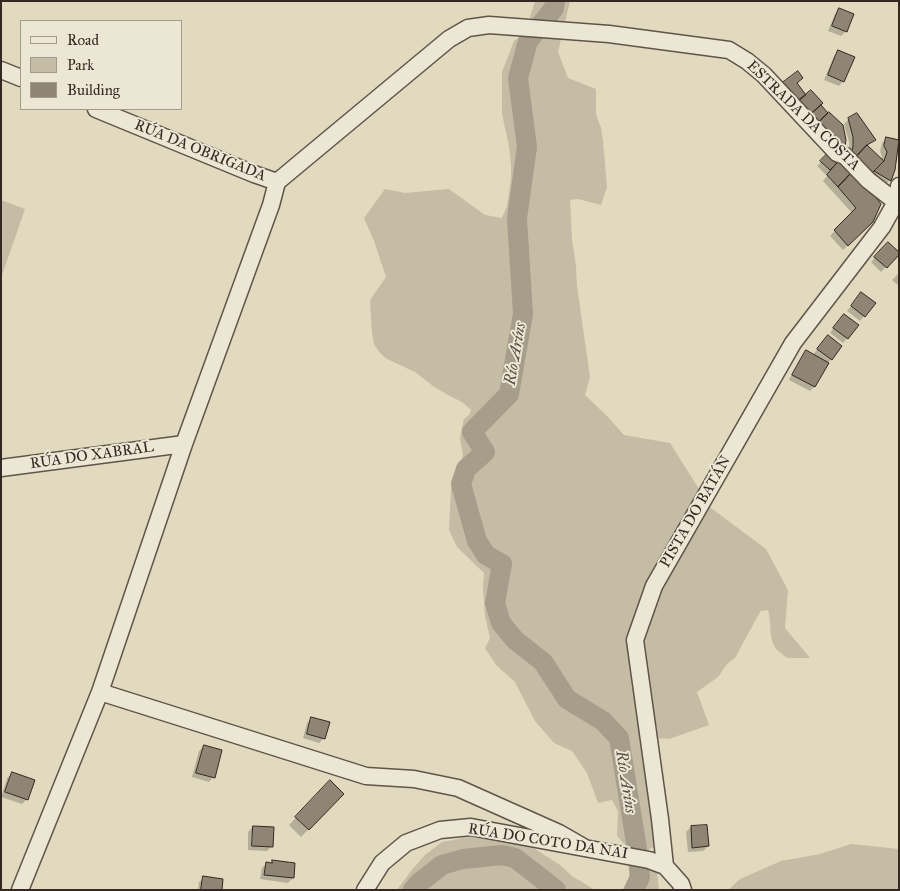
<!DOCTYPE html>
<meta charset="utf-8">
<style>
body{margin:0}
#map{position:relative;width:900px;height:891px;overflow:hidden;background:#e1dabf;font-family:"IM FELL Great Primer",serif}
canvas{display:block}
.frame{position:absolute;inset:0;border:2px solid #342822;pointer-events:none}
.legend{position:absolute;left:20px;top:20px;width:162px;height:90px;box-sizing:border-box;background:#ece7d5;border:1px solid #a29b8d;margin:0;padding:6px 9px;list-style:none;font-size:15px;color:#342822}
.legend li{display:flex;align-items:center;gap:10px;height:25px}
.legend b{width:25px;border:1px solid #a29b8d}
</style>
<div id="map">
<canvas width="900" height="891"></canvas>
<div class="frame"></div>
<ul class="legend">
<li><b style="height:6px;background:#ece7d5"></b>Road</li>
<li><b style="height:14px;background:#c4bca4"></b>Park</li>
<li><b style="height:14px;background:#8e8574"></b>Building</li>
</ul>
</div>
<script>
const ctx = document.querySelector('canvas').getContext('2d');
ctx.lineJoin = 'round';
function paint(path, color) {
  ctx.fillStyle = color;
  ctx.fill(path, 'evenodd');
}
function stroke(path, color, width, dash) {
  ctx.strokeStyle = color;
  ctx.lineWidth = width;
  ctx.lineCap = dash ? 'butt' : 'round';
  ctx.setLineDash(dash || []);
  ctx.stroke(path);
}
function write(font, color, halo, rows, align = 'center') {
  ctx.font = font + ' "IM FELL Great Primer",serif';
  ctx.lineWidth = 4;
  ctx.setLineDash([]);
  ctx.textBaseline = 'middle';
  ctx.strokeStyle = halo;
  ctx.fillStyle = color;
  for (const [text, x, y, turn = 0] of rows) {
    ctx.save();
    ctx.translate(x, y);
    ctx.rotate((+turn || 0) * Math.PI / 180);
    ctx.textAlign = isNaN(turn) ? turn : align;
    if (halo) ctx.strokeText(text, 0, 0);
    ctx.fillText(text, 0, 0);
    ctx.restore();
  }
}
paint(new Path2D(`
 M535,1H570L558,52L568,78L596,89V114L601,128L603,141L607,187L601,205L578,199L570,200L572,239L576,266L577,286L590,377L585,395L608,417L624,435L670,443L711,508L766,549L788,590L785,628L810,658H787C783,654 777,651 775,647C768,636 772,622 768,610L761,611L755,621L735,658L727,664L718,677L697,692L709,725L669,739L654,738L657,845L646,851L627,847L617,836L618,811L612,800L598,803L587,773L572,751L554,743L535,721L515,682L496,665L485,648L490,638L485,616L483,588L484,573L457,547L449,530L451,489L463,455L460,439L462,427L464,419L469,415L471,410L462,402L448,395L433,386L415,372L387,359L380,353L374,344L372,333L370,300L386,277L374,241L364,218L385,189L405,193L449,189L485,215L502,218L507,206L511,179V165L509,146L502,114V72L514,41L524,34L532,21L530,17Z
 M1,200L25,209L1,278Z
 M474,836L510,841L535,849L560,865L572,876L595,890H397L411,871L425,855L442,842Z
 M851,844L899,849V890H728L740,879L781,861L820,854Z
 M630,866L646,867L657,872L659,890H622L629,880Z`), '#c4bca4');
paint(new Path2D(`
 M839,9L852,14L845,32L841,36L828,31L835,14Z
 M839,51L843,81L839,86L824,80L834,56Z
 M849,119L874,140L866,146L881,161L882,157L880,151L882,143L887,138L890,180L885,185L849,153V142L844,124Z
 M829,154L838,164L842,160L872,221L843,250L830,236L852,213L823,181L827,176L817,166Z
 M888,244L899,254L881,272L871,262Z
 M899,273V286L892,280Z
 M861,294L864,316L860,321L847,311Z
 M839,320L847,338L843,343L830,333Z
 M823,341L841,347L828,363L814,387L810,391L789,380L802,356L807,351L813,355Z
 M312,718L324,738L319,743L303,738L307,723Z
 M204,746L213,777L209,782L192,777L199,751Z
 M12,774L27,799L22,804L1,797L7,778Z
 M330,782L343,794L301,837L289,825Z
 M253,827L272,846L267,851L248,850V832Z
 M691,827L708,846L703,851L688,852L686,832Z
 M273,861L294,864L293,878L288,883L260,879L262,868L266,864H269Z
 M204,878L221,890H198L199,882Z`), '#0003');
stroke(new Path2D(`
 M555,1L554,8L528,41L518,78L527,147L517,218L523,314L509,394L472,432L485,452L466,469L461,484L477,541L486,555L502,564L495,603L501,623L515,640L543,662L567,699L603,721L619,738L637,849L640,877L634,890
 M413,890L419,883L442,865L463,859L502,855L515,858L556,890`), '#a69d8a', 20);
const building = new Path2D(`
 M839,8L854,14L847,32L832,26Z
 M838,50L855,57L844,82L828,75Z
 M798,71L803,78L797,83L806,95L797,102L782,83Z
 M811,90L823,103L809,116L797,102Z
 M821,105L828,113L817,124L809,116Z
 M829,112L843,125L846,140L845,146L842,149L817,124Z
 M857,113L876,140L867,145L855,158L850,155L853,147V137L848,118Z
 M886,137L899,140L895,170L891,181L874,171L884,161L887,152L884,146Z
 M867,145L884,161L871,174L855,158Z
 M829,152L838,162L830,170L820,161Z
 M838,162L854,170L838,187L827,175Z
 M854,170L881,204L873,222L848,246L834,230L856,208L838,187Z
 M888,242L899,252V255L887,268L874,257Z
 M861,292L876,303L865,317L851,306Z
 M844,314L859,325L848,339L833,328Z
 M828,335L842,346L832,360L817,349Z
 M806,350L829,363L815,387L792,375Z
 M311,717L330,722L325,739L307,734Z
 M204,745L222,750L215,778L196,773Z
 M12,772L35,780L28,800L5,792Z
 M330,780L344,794L309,830L295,817Z
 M707,825L709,846L692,848L691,826Z
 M253,826L274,827L273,847L252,846Z
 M272,860L295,863L294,878L264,875L266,862L272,863Z
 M203,876L223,879L222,890H201Z`);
paint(building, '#8e8574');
stroke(building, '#342822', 1);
const minor = new Path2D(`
 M1,70L21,78
 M96,109L254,174L277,182
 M1,468L184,444
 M100,692L366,776L414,779L458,788L559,833L585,848
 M665,866L660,819L635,640L654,586L793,343L882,227L896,202L899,186
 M20,890L100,692L184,444L271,205L277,182L449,39L468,28L489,25L609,34L729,50L747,61L764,75L837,153L845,156L868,180L896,202L899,206
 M365,890L382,863L406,843L440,830L471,827L649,860L665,866L681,884L683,890`);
stroke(minor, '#5f5449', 19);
stroke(minor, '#ece7d5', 16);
write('15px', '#342822', '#ece7d5', [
 ["ESTRADA DA COSTA",803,116,44],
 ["RÚA DA OBRIGADA",200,151,22],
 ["RÚA DO XABRAL",92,456,-8],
 ["PISTA DO BATÁN",696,512,-60],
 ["RÚA DO COTO DA NAI",548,842,9]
]);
write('italic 16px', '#564b41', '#ece7d5', [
 ["Río Aríns",516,354,-80],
 ["Río Aríns",625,782,81]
]);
</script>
